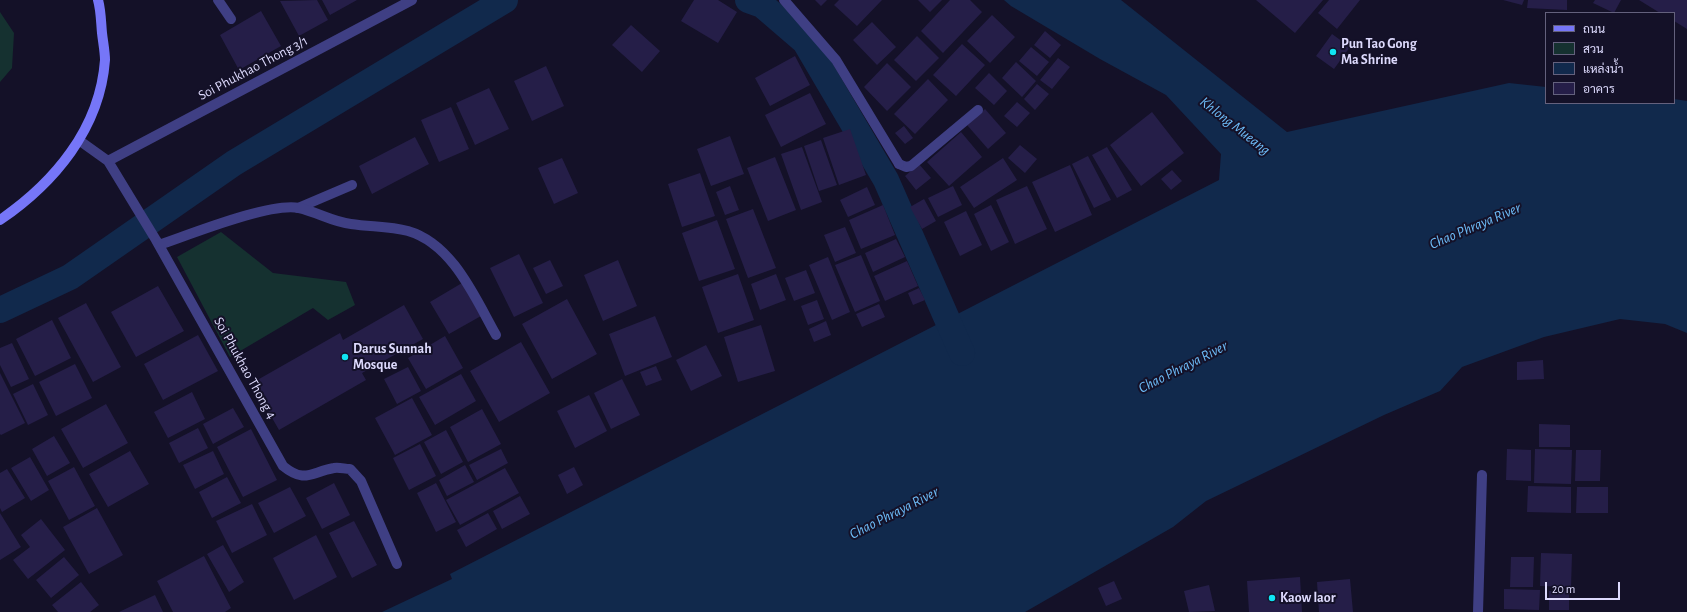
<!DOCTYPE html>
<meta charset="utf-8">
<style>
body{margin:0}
#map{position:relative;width:1687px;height:612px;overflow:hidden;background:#141128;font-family:"Alegreya Sans",Sarabun,sans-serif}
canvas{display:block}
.legend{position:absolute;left:1545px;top:12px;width:130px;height:92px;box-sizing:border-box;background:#141128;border:1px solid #64617d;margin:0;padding:5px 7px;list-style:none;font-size:12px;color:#dddafd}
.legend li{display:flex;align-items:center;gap:8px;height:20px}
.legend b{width:20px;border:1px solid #64617d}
.scale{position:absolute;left:1545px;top:582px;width:75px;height:18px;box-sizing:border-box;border:2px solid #dddafd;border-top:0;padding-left:5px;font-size:12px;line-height:14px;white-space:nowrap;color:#dddafd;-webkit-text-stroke:3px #141128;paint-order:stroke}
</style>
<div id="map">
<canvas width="1687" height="612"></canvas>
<ul class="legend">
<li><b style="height:5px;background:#7676f8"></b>ถนน</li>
<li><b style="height:11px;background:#153130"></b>สวน</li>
<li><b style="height:11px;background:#11294c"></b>แหล่งน้ำ</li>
<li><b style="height:11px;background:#251e48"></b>อาคาร</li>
</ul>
<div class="scale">20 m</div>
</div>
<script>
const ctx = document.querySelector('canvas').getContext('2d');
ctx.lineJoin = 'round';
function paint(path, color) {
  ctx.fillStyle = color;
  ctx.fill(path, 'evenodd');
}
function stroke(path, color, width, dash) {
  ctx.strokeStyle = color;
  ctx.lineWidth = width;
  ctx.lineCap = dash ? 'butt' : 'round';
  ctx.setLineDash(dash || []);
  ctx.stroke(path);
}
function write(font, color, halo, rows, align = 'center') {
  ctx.font = font + ' "Alegreya Sans",sans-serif';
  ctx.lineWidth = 4;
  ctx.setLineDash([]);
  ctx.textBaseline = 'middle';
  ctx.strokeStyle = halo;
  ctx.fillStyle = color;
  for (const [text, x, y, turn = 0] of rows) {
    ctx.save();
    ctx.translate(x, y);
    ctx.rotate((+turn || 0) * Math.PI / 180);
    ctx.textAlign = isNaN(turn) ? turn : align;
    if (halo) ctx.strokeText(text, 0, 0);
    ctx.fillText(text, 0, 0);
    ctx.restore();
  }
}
paint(new Path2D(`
 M0,12L14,33L12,68L0,82Z
 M221,232L273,273L346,282L355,305L328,320L313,308L230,357L177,257Z`), '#153130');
paint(new Path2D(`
 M1004,0H1121L1287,132L1509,83L1546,87V103H1674V99L1687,101V333L1665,324L1620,319L1544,337L1462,367L1440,391L1384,415L1206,501L1173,527L1025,612H382L452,579L450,574L1219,180L1221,154L1166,95L1100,59L1011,6Z`), '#11294c');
stroke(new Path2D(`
 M748,0L762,5L805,42L886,180L962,353
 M0,310L70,277L234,163L505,0`), '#11294c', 26);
paint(new Path2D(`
 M317,0L328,20L299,36L280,1Z
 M322,0H357L330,15Z
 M694,0H718L737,12L718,43L681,21Z
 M815,0H827L821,6Z
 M839,0H882L857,26L834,5Z
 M918,0H942L930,12Z
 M950,0H970L982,12L943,53L921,31Z
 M1256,0H1323L1295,33Z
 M1329,0H1360L1337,29L1318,13Z
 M1503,0H1524L1522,5Z
 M1528,0H1567V10L1527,8Z
 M1595,0H1621L1614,13L1593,3Z
 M1639,0H1687V29L1674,21V13H1660Z
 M261,11L281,46L239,70L220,35Z
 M992,15L1015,37L990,63L967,41Z
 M872,22L896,47L877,65L853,40Z
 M631,25L660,51L642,72L612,45Z
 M1045,31L1061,45L1050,58L1034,45Z
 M1332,34L1350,47L1334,69L1316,56Z
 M917,36L939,58L916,81L894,60Z
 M962,44L985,65L956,96L933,75Z
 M1031,47L1049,62L1037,76L1019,61Z
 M795,56L810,85L770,106L755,78Z
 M1058,58L1070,67L1052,89L1040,80Z
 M1016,62L1036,81L1022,97L1002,78Z
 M887,63L911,87L887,111L864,87Z
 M546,66L564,106L532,121L514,81Z
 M989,73L1007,91L994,105L975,88Z
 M928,79L948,100L915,134L894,114Z
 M1037,84L1049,94L1035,110L1024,99Z
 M489,88L509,129L475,145L456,103Z
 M810,93L826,124L781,147L765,115Z
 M1017,102L1030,113L1017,127L1004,116Z
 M451,107L469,149L439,162L421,120Z
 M985,109L1006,133L988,149L967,125Z
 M1152,112L1184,153L1141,186L1110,145Z
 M904,126L913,138L905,144L895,133Z
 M850,129L866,175L839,185L823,138Z
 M961,132L982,157L949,186L927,162Z
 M730,136L744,174L711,186L697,149Z
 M415,137L429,164L372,194L359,166Z
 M821,140L837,185L819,191L804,146Z
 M1020,145L1037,159L1025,173L1008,158Z
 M802,147L822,202L801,210L781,154Z
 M1107,147L1132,190L1117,198L1092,155Z
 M1088,156L1111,200L1094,208L1072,164Z
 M775,157L796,210L768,221L747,168Z
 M562,158L578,193L554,204L538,168Z
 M1003,158L1017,180L974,208L960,187Z
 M919,164L931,178L916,190L905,176Z
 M1070,165L1092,215L1055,232L1032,182Z
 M1172,170L1182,181L1171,190L1161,179Z
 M700,173L715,216L682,227L668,184Z
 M730,186L739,210L725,215L716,192Z
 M953,186L962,205L938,217L928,198Z
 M1027,186L1047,229L1015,244L996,200Z
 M867,187L875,205L848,217L840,200Z
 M924,199L936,221L922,229L910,207Z
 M883,205L895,235L861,249L849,220Z
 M991,205L1009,242L991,251L974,214Z
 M753,209L776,268L748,278L726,219Z
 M966,211L982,245L960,256L944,222Z
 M717,220L735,269L699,281L682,233Z
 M845,227L856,253L835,262L824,235Z
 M896,239L905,257L873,272L865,253Z
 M519,254L543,303L514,317L490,268Z
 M861,255L880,301L855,312L835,265Z
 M828,257L850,312L832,320L809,265Z
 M550,260L563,286L546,294L533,268Z
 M618,260L637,306L603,321L584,275Z
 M907,261L918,286L885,301L874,276Z
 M806,270L815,293L794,301L785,278Z
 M738,274L754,320L718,333L702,287Z
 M776,274L786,300L760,310L751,284Z
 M462,283L481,316L449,334L430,302Z
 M158,286L184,331L136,357L111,312Z
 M919,288L925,300L913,305L908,293Z
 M567,299L597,354L552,379L522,324Z
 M817,300L824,319L808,325L801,306Z
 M86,303L121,367L93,382L58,318Z
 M879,304L885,317L862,327L856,314Z
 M404,305L423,339L362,373L366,380L279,430L252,383L340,333L343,340Z
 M655,316L672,357L625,376L609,334Z
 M52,320L71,358L35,376L16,339Z
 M826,321L831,335L814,342L809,329Z
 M761,325L775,371L738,382L724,337Z
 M198,335L218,371L163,400L144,364Z
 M445,336L463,368L426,389L408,358Z
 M521,342L550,393L499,422L470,371Z
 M12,343L29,379L11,387L0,365V348Z
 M706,345L722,376L691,391L676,360Z
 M1543,360L1544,379L1517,380V362Z
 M75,364L92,398L56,416L39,382Z
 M656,366L662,380L646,386L640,372Z
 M408,367L421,391L397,404L384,379Z
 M0,373L25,423L1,435L0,434Z
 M461,374L476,401L435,425L419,397Z
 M622,379L640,415L611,429L594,393Z
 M33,384L48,415L28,425L13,394Z
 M192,392L205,419L168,438L154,412Z
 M589,395L607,431L575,448L557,411Z
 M412,398L432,435L395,455L375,418Z
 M106,404L128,443L83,468L61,429Z
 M233,408L244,427L213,444L203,424Z
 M482,409L501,444L468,462L450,427Z
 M1539,424L1570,425V447H1539Z
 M198,428L208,448L179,463L169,443Z
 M251,429L277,480L243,497L217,447Z
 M446,430L463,462L441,474L424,442Z
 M54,436L70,463L47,476L32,449Z
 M420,444L436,476L409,490L393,458Z
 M501,449L508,463L477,480L469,465Z
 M1507,449L1531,450V481L1506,480Z
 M1535,449L1572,450L1571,484L1534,483Z
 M1576,450H1601L1600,481H1575Z
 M130,451L149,484L108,507L89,474Z
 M213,451L224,474L195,489L183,465Z
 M30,457L49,490L31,501L11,468Z
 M465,465L474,482L447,496L439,480Z
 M74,467L95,506L69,520L48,481Z
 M574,467L583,485L567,494L558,475Z
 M505,468L519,493L460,525L446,500Z
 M7,469L25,498L2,512L0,508V473Z
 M227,477L241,503L212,518L199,492Z
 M334,483L350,515L322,529L306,498Z
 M436,483L456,522L436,532L417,493Z
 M1528,486L1571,487V513L1527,512Z
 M290,487L306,516L274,533L258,503Z
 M1577,487H1608V513H1576Z
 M520,496L530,514L502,529L493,511Z
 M252,504L267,535L232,553L216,521Z
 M97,508L123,555L89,574L63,527Z
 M0,513L21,547L0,560Z
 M488,513L497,529L466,547L457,530Z
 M41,519L65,550L28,579L13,560L30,547L21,535Z
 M354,521L377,565L352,578L329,533Z
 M316,535L337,577L294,600L273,558Z
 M223,545L244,582L229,592L207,554Z
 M1541,553L1572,554L1571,587L1540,586Z
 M204,556L231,608L225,612H173L157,581Z
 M64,557L79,575L51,598L36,580Z
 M1511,557H1534L1533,587H1510Z
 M1300,577L1302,612H1249L1247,581Z
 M1350,579L1353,612H1319L1317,582Z
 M1114,581L1122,599L1106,606L1098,588Z
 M81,582L99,605L90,612H58L52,605Z
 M1209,585L1215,611L1189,612L1184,591Z
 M1504,589L1540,590L1539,610L1504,609Z
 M1549,591H1569V610H1549Z
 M155,595L163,612H119Z`), '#251e48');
stroke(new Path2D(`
 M218,0L231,19
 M899,164L906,167L911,166L978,110
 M298,208L352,185
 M1478,612L1482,475`), '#3f3f84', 10);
stroke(new Path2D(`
 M784,0L836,60L899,164
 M80,141L108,161L156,240L283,466C305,484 311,472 334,468C339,467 345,469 350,469L361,481L397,564
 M108,161L412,0
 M159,245C189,235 270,202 299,208C317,212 333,222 351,224C371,227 389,226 408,231C453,244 475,298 496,335`), '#3f3f84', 10);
stroke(new Path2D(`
 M0,220C54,183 100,129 105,60C105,52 103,42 102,33C101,23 101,10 98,0`), '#7676f8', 10);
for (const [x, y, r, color] of [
 [1333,52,4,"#10e4f3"],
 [345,357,4,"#10e4f3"],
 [1272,598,4,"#10e4f3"]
]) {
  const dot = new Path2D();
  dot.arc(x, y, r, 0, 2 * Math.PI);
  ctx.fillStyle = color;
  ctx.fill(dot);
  stroke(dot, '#141128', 1.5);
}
write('bold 14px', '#dddafd', '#141128', [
 ["Pun Tao Gong",1341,44],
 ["Ma Shrine",1341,60],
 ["Darus Sunnah",353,349],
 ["Mosque",353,365],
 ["Kaow laor",1280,598]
], 'left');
write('14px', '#dddafd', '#141128', [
 ["Soi Phukhao Thong 3/1",253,68,-28],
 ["Soi Phukhao Thong 4",245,368,61]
]);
write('italic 15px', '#6dbcf8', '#141128', [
 ["Khlong Mueang",1235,126,38],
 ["Chao Phraya River",1475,226,-23],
 ["Chao Phraya River",1183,367,-27],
 ["Chao Phraya River",894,513,-27]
]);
</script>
